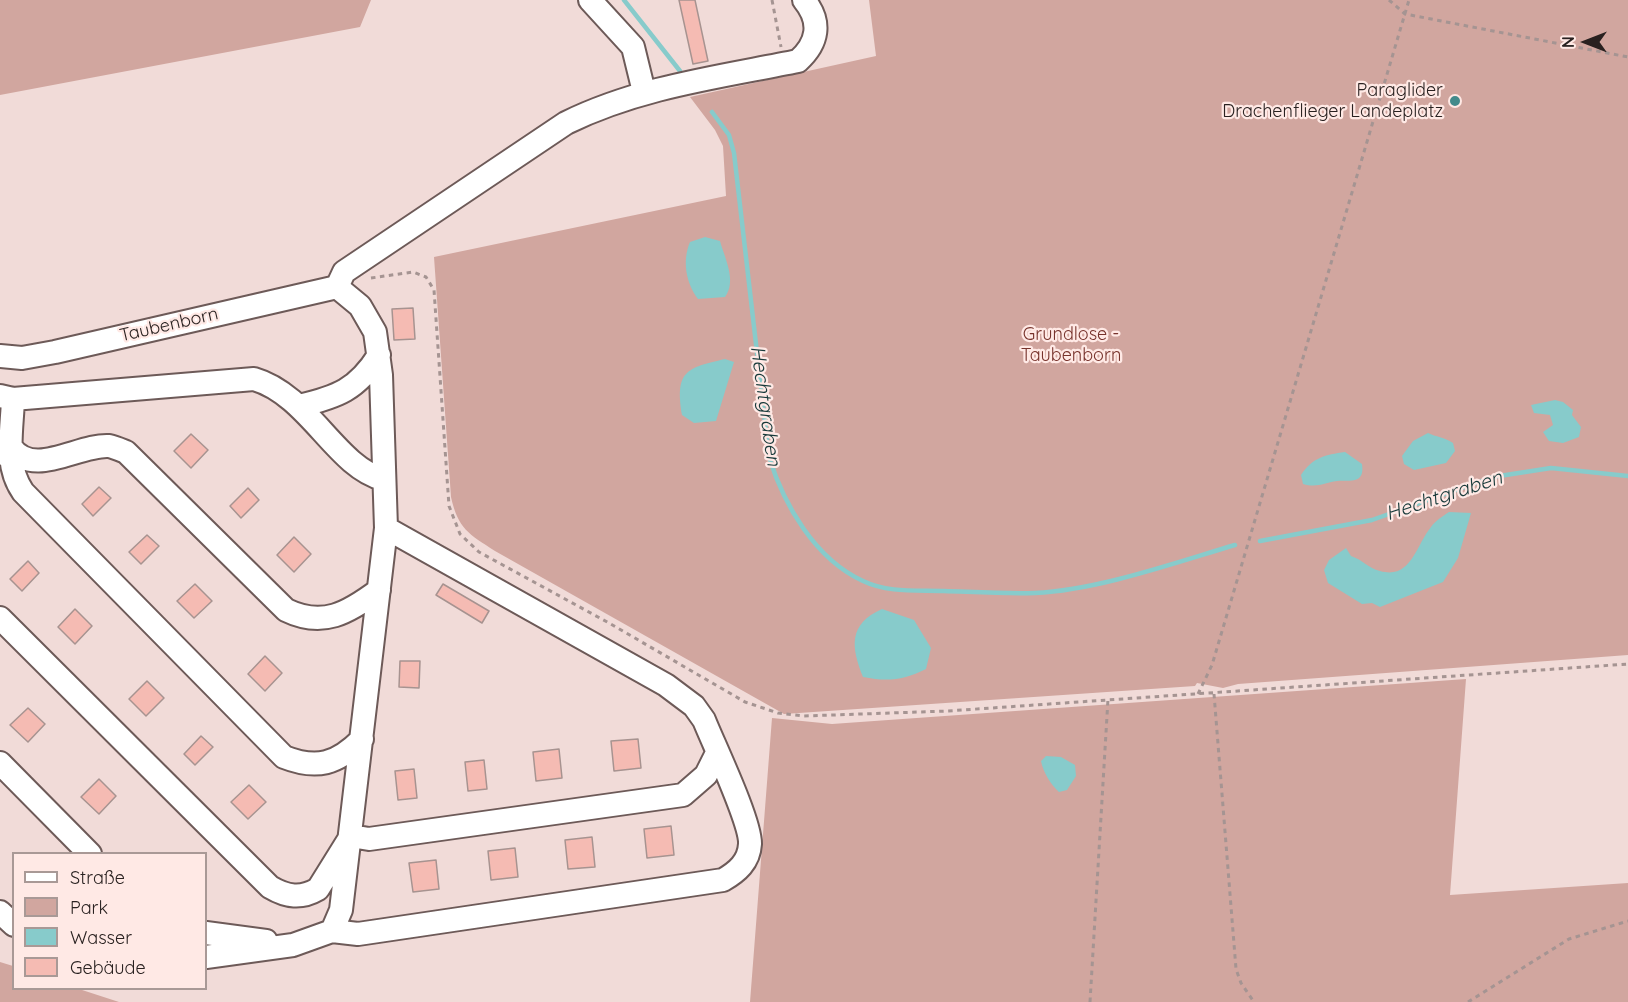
<!DOCTYPE html>
<meta charset="utf-8">
<style>
body{margin:0}
#map{position:relative;width:1628px;height:1002px;overflow:hidden;background:#f1dbd8;font-family:Quicksand,sans-serif}
canvas{display:block}
.legend{position:absolute;left:12px;top:852px;width:195px;height:138px;box-sizing:border-box;background:#ffe9e5;border:2px solid #a99996;margin:0;padding:8px 10px;list-style:none;font-size:18px;color:#292120}
.legend li{display:flex;align-items:center;gap:12px;height:30px}
.legend b{width:30px;border:2px solid #a99996}
.north{position:absolute;left:1556px;top:12px;width:60px;height:60px;-webkit-text-stroke:4px #ffe9e5;paint-order:stroke;rotate:270deg;font-size:16px;font-weight:700;line-height:24px;text-align:center;color:#292120}
.north::after{content:'';display:block;margin:auto;width:21px;height:27px;background:#292120;clip-path:polygon(50% 0,100% 100%,50% 72%,0 100%)}
</style>
<div id="map">
<canvas width="1628" height="1002"></canvas>
<ul class="legend">
<li><b style="height:8px;background:#fff"></b>Straße</li>
<li><b style="height:16px;background:#d1a69f"></b>Park</li>
<li><b style="height:16px;background:#87cbcb"></b>Wasser</li>
<li><b style="height:16px;background:#f5bbb3"></b>Gebäude</li>
</ul>
<div class="north">N</div>
</div>
<script>
const ctx = document.querySelector('canvas').getContext('2d');
ctx.lineJoin = 'round';
function paint(path, color) {
  ctx.fillStyle = color;
  ctx.fill(path, 'evenodd');
}
function stroke(path, color, width, dash) {
  ctx.strokeStyle = color;
  ctx.lineWidth = width;
  ctx.lineCap = dash ? 'butt' : 'round';
  ctx.setLineDash(dash || []);
  ctx.stroke(path);
}
function write(font, color, halo, rows, align = 'center') {
  ctx.font = font + ' Quicksand,sans-serif';
  ctx.lineWidth = 4.5;
  ctx.setLineDash([]);
  ctx.textBaseline = 'middle';
  ctx.strokeStyle = halo;
  ctx.fillStyle = color;
  for (const [text, x, y, turn = 0] of rows) {
    ctx.save();
    ctx.translate(x, y);
    ctx.rotate((+turn || 0) * Math.PI / 180);
    ctx.textAlign = isNaN(turn) ? turn : align;
    if (halo) ctx.strokeText(text, 0, 0);
    ctx.fillText(text, 0, 0);
    ctx.restore();
  }
}
paint(new Path2D(`
 M0,0H371L360,27L0,95Z
 M869,0H1628V655L1238,684L1223,688L1197,683L1195,686L784,714L495,551C469,534 458,529 451,497L434,257L726,196L723,146L715,130L690,97L876,56Z
 M1466,679L1450,895L1628,883V1002H750L772,718L832,724Z
 M0,962L13,966L14,988L79,989L119,1002H0Z`), '#d1a69f');
paint(new Path2D(`
 M705,237L720,241C725,259 737,281 725,297L698,299C686,283 682,261 690,242Z
 M725,359L734,362L716,421L694,423L682,415C675,371 686,368 725,359Z
 M1555,400L1563,402L1573,410L1572,415L1581,427L1579,437L1563,443L1549,441L1543,432L1553,425L1550,415L1534,413L1531,405Z
 M1428,433C1436,437 1444,437 1453,443L1455,451L1446,463L1414,470L1404,464L1402,456L1413,441Z
 M1345,452L1362,464C1365,484 1351,480 1337,481C1324,483 1317,488 1303,484L1301,475C1313,457 1325,455 1345,452Z
 M1449,512L1471,513L1458,558L1443,582L1380,607L1372,603L1362,604L1328,583L1324,570L1329,560L1346,548L1351,556C1363,560 1368,568 1380,571C1411,580 1416,545 1431,527C1435,521 1443,516 1449,512Z
 M882,609L914,620L931,648L926,669C904,680 888,682 863,677C851,647 848,624 882,609Z
 M1046,756L1061,757L1075,765L1076,776L1067,790L1059,792C1051,785 1043,772 1041,761Z`), '#87cbcb');
stroke(new Path2D(`
 M624,0L680,71
 M712,112L729,135L734,153L769,457C784,505 815,559 863,581C888,593 916,590 944,591C974,592 1005,594 1035,593C1098,590 1174,563 1235,545
 M1260,541L1372,520L1493,477L1551,468L1628,476`), '#87cbcb', 4.5);
const building = new Path2D(`
 M679,0H695L708,61L693,64Z
 M413,308L415,339L394,340L392,309Z
 M191,434L208,450L191,468L174,451Z
 M99,487L111,498L93,516L82,504Z
 M248,488L259,500L241,518L230,506Z
 M147,535L159,546L141,564L129,552Z
 M294,537L311,554L294,572L277,555Z
 M28,561L39,573L22,591L10,579Z
 M195,584L212,601L194,618L177,601Z
 M443,584L489,611L482,623L436,595Z
 M75,609L92,626L75,644L58,627Z
 M265,656L282,673L265,691L248,674Z
 M400,661H420L419,688L399,687Z
 M147,681L164,698L146,716L129,699Z
 M28,708L45,724L28,742L10,725Z
 M201,736L213,747L195,765L184,754Z
 M638,739L641,768L614,771L611,741Z
 M559,749L562,778L536,781L533,752Z
 M484,760L487,789L468,791L465,762Z
 M414,769L417,798L398,800L395,771Z
 M99,779L116,796L99,814L81,797Z
 M249,785L266,802L248,819L231,802Z
 M671,826L674,855L647,858L644,829Z
 M592,837L595,867L568,869L565,840Z
 M515,848L518,877L491,880L488,851Z
 M436,860L439,889L413,892L409,863Z`);
paint(building, '#f5bbb3');
stroke(building, '#a79390', 1.5);
const minor = new Path2D(`
 M590,0L633,47L644,92
 M337,287L344,272L566,123C639,87 719,77 798,61C818,43 822,22 804,0
 M0,356L22,358L55,352L337,287
 M0,396L13,399L254,379C309,395 336,467 383,479
 M13,399C12,431 4,465 23,492L284,757C317,770 337,764 362,739
 M299,406C337,397 357,390 379,355
 M3,454L11,447C33,479 79,444 109,446C114,447 121,450 126,452L286,610C323,628 348,613 379,590
 M0,618L270,887C287,897 301,899 318,889L351,836L369,839L683,795L706,775L717,753
 M0,763L90,854
 M0,912L14,925
 M332,931L358,934L723,880C737,872 749,862 750,844C751,822 714,745 704,720L694,706L666,685L386,528
 M206,933L266,941
 M206,957L293,945L332,931L341,910L386,528L381,375L375,332L360,306L337,287`);
stroke(minor, '#6d5a58', 26);
stroke(new Path2D(`
 M772,0L781,47
 M1389,0L1405,14L1628,57
 M371,278L413,272L426,277L434,290L449,506L460,534L479,552L609,623L745,702L778,713L804,716L948,711L1628,664
 M1198,694L1212,665L1409,0
 M1214,694L1236,969L1241,983L1254,1002
 M1090,1002L1108,699
 M1468,1002L1569,939L1628,921`), '#a59492', 3, [4.5, 4.5]);
stroke(minor, '#fff', 22);
for (const [x, y, r, color] of [
 [1455,101,6,"#428a8b"]
]) {
  const dot = new Path2D();
  dot.arc(x, y, r, 0, 2 * Math.PI);
  ctx.fillStyle = color;
  ctx.fill(dot);
  stroke(dot, '#ffe9e5', 2);
}
write('18px', '#292120', '#ffe9e5', [
 ["Paraglider",1443,91],
 ["Drachenflieger Landeplatz",1443,112]
], 'right');
write('18px', '#292120', '#ffe9e5', [
 ["Taubenborn",169,325,-13]
]);
write('18px', '#77322b', '#ffe9e5', [
 ["Grundlose -",1071,335],
 ["Taubenborn",1071,356]
]);
write('italic 20px', '#183a3a', '#ffe9e5', [
 ["Hechtgraben",765,406,82],
 ["Hechtgraben",1444,496,-18]
]);
</script>
